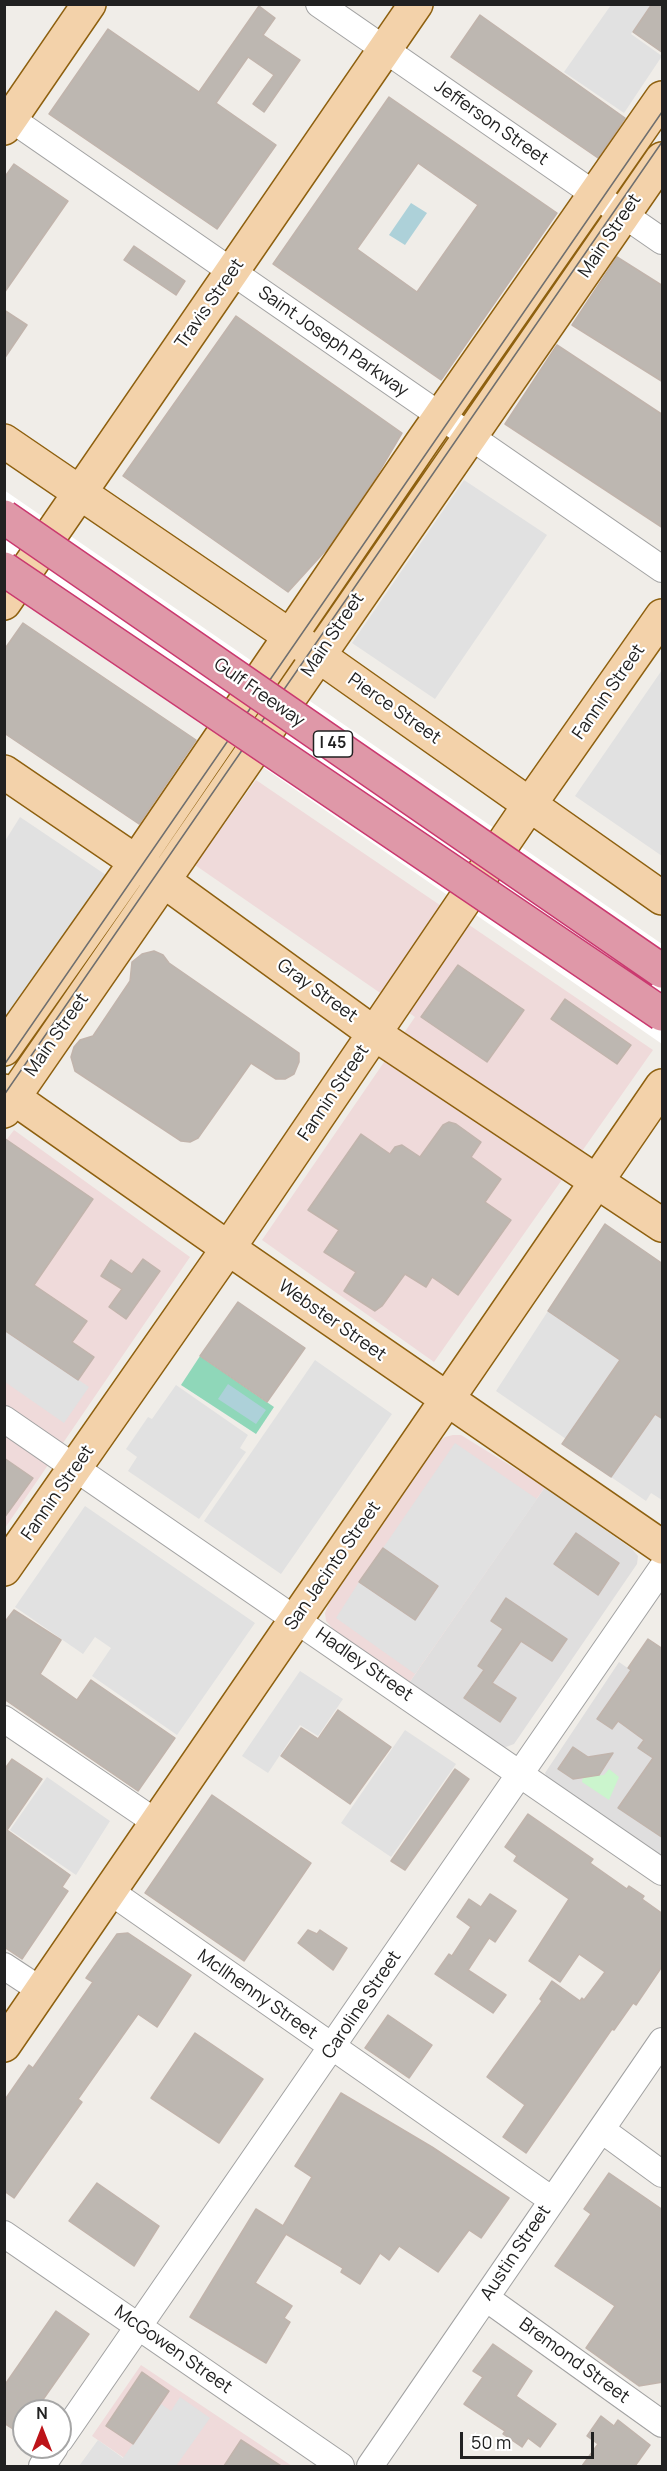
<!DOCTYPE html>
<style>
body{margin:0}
#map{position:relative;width:667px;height:2471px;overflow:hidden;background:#f0ede8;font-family:Manrope,sans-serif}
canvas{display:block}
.frame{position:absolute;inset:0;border:6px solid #212121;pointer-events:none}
.north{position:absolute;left:12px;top:2399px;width:60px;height:60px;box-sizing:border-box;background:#fff;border:2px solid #a6a6a6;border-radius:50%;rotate:0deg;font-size:16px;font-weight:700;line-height:24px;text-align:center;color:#212121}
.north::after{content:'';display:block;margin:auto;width:21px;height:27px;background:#bd1419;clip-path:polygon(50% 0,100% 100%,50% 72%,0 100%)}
.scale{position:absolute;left:460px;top:2432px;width:134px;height:27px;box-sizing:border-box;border:3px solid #212121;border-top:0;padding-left:8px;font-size:18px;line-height:21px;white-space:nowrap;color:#212121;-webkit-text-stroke:4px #fff;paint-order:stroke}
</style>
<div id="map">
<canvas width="667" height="2471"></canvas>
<div class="frame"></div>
<div class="north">N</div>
<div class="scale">50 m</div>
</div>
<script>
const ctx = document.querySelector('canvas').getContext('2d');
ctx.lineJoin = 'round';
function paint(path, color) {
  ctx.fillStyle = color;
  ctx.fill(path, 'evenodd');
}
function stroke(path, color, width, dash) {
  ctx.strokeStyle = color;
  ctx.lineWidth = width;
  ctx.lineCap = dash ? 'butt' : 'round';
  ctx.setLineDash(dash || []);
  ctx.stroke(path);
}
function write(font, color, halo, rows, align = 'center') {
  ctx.font = font + ' Manrope,sans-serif';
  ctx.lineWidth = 4.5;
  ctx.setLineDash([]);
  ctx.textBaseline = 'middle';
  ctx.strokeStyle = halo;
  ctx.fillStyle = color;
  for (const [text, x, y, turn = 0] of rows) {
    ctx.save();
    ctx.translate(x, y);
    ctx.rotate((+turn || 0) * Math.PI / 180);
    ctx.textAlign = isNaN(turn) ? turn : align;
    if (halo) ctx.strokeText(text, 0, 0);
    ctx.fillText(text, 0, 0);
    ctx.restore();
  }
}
paint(new Path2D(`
 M545,1487L632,1549L638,1556L637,1564L514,1744L506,1747L497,1745L409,1683Z
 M619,1662L662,1692V1860L547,1778L545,1773Z`), '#dfdede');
paint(new Path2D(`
 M256,780L653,1050L434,1362L262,1240L415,1017L195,865Z
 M14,1130L190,1257L5,1528L4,1143Z
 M453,1435H461L545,1487L409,1683L334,1630L326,1621L325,1613L329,1603L439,1442L445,1437Z
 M141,2365L292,2466H136L92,2436Z`), '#efdada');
paint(new Path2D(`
 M609,1769L619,1777L609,1800L582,1782L583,1777L604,1775Z`), '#cbf5cd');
paint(new Path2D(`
 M200,1356L274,1407L256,1434L181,1385Z`), '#8fd7b9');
paint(new Path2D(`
 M611,5H652L631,34L662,56L624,113L564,72Z
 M464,480L547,535L435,699L352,643Z
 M662,670V856L575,796Z
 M20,817L109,877L5,1029V841Z
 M548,1311L620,1360L566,1439L496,1391Z
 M4,1330L89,1387L64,1423L5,1382Z
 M315,1360L392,1414L281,1574L204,1521Z
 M176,1385L248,1435L240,1448L246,1452L199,1519L128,1471L137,1457L126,1449L148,1417L152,1419Z
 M655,1414L662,1419V1500L651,1493L646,1501L611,1477Z
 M455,1443L537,1499L415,1674L336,1618L359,1582L415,1620L438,1586L383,1548Z
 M85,1506L255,1623L177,1735L92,1676L111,1648L95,1637L83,1654L15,1607Z
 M300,1671L343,1699L318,1736L300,1725L268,1773L242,1756Z
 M405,1730L456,1764L391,1857L341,1823Z
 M47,1777L110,1821L76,1875L10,1830Z
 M180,2397L210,2418L176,2466H79L98,2440L123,2458L161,2404L171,2411Z`), '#e1e1e1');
paint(new Path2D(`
 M411,203L427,213L405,245L389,235Z
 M228,1384L266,1410L256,1424L218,1399Z`), '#add1d9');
paint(new Path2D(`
 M4,490L662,944V1044L5,588Z`), '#fff');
const building = new Path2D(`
 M652,4H663V53L633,32Z
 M259,6L275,18L263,35L300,60L264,112L253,104L274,75L248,57L216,103L276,145L217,229L49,114L108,29L199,92Z
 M480,15L625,118L598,158L451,57Z
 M389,97L557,213L441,380L273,264ZM418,163L478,205L417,292L357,249Z
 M14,164L68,201L4,293V178Z
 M134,246L185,281L176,295L124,260Z
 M617,257L663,286V382L572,325Z
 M4,310L27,325L4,359Z
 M236,316L402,433L376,477L328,548L288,592L123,476Z
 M557,345L663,415V528L505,424Z
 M23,623L196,740L139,824L4,733V650Z
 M154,951L163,955L169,963L299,1053V1062L294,1074L285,1079H276L251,1063L198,1138L190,1142L181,1141L75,1071L71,1057L74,1047L80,1040L93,1036L130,981L132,962L142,954Z
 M458,965L524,1010L487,1062L421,1017Z
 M565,999L631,1045L617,1064L551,1019Z
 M449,1122L456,1124L481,1142L471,1157L501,1179L485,1202L511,1220L458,1295L432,1277L426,1287L405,1274L382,1306L375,1311L344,1291L356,1272L324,1252L339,1230L308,1210L361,1134L390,1154L395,1147L402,1145L420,1157L443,1125Z
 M4,1138L93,1199L34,1285L87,1321L72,1342L94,1357L78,1380L4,1330Z
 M605,1224L663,1264V1419L655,1414L611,1477L562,1444L620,1360L548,1311Z
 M143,1259L160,1271L126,1319L109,1307L122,1289L101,1276L111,1260L132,1274Z
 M238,1302L305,1348L267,1402L200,1356Z
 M4,1458L33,1478L4,1518Z
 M576,1533L619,1563L598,1595L554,1564Z
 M383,1548L438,1586L415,1620L359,1582Z
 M506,1598L567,1639L552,1661L521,1641L492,1683L516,1698L500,1722L464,1698L484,1670L478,1666L503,1629L491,1621Z
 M14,1610L61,1640L40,1674L77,1700L91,1680L175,1738L138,1791L4,1699V1623Z
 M648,1639L663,1649V1838L618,1808L653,1758L638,1748L644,1740L618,1721L612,1729L597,1719L631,1670L628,1668Z
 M338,1710L391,1747L350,1804L281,1756L301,1728L318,1739Z
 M573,1747L588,1757L613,1753L599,1775L573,1779L558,1769Z
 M12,1759L42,1779L7,1830L70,1875L62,1887L68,1891L22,1959L4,1947V1770Z
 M455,1769L469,1779L405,1870L391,1861Z
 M212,1795L311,1863L244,1961L145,1893Z
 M528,1814L593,1859L590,1863L627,1889L629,1886L644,1896L642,1899L663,1914V1965L636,2005L633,2003L614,2030L612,2029L526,2153L503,2137L525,2105L487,2077L542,2001L540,1999L552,1981L580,2001L582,1998L584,2000L605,1972L579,1954L560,1982L529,1961L569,1899L514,1861L517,1856L505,1847Z
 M490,1894L516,1911L495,1942L489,1938L468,1970L506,1995L493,2013L435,1974L449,1954L452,1956L471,1927L457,1917L469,1899L481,1907Z
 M308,1930L317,1934L320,1930L347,1948L333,1970L298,1943Z
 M128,1933L191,1975L157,2027L138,2014L78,2099L82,2102L14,2198L4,2191V2101L29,2065L33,2068L93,1982L86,1978L117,1934Z
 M388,2015L432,2045L409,2078L365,2048Z
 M195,2033L263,2079L219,2143L151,2098Z
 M341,2093L432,2147L509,2198L481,2238L469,2230L438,2272L399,2246L389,2260L380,2253L360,2284L341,2272L343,2268L286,2234L255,2283L292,2306L284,2318L290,2322L266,2363L190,2317L256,2209L283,2226L312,2177L295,2166Z
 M609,2173L663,2210V2382L639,2386L586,2348L615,2306L555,2266L591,2214L584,2209Z
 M97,2183L159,2226L134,2266L69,2221Z
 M56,2311L89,2334L35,2411H24V2436L4,2423V2386Z
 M493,2344L532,2371L516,2396L556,2424L540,2447L528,2438L522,2447L503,2434L505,2431L464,2404L483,2377L473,2371Z
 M142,2372L169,2391L133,2444L106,2426Z
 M601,2416L614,2426L618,2420L650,2445L635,2466H582L598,2444L587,2436Z
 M241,2440L281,2466H224Z`);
paint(building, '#bdb7b1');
stroke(building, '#c1b4ac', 1.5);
const minor = new Path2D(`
 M319,4L662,241
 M4,114L662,569
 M4,1419L662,1872
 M4,1719L157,1823
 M111,1892L552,2200
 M4,1966L42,1991
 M602,2130L662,2174
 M4,2234L341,2466
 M486,2298L662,2424
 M60,2440L662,1568
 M42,2466L55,2447
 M370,2466L662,2041`);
const major = new Path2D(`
 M4,128L89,4
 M4,441L312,651L662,898
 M4,603L416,4
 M4,772L164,881L375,1034L662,1225
 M4,1049L136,862L423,441L662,98
 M4,1091L228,1248L662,1547
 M4,1111L662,159
 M4,1569L238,1234L530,804L662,616
 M4,2045L662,1086`);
stroke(minor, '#a2a2a2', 28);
stroke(major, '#8e600f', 36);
stroke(minor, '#fff', 26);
stroke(major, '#f3d2aa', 33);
stroke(new Path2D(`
 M4,1065L662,112
 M4,1095L662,142`), '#6f6f6f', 1.5);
const highwayBridge = new Path2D(`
 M4,517L662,971
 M4,569L662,1014`);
stroke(highwayBridge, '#ca396f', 36, []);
stroke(highwayBridge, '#df98a8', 33);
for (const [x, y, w] of [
 [333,744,39]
]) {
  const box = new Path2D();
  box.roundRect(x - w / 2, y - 13, w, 26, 4.5);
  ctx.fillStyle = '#fff';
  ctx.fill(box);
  stroke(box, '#212121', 1.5);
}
write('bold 16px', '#212121', null, [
 ["I 45",333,744]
]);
write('18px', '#212121', '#fff', [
 ["Jefferson Street",491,123,35],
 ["Main Street",610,236,-56],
 ["Travis Street",210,304,-55],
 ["Saint Joseph Parkway",333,342,35],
 ["Main Street",333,635,-56],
 ["Fannin Street",609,692,-55],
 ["Gulf Freeway",259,693,35],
 ["Pierce Street",394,709,35],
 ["Gray Street",317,991,36],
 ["Main Street",57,1035,-55],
 ["Fannin Street",334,1093,-56],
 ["Webster Street",332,1321,35],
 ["Fannin Street",58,1493,-55],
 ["San Jacinto Street",333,1566,-55],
 ["Hadley Street",364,1665,35],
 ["McIlhenny Street",257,1995,35],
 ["Caroline Street",362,2005,-56],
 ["Austin Street",516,2253,-56],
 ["McGowen Street",173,2350,35],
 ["Bremond Street",574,2361,36]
]);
</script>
